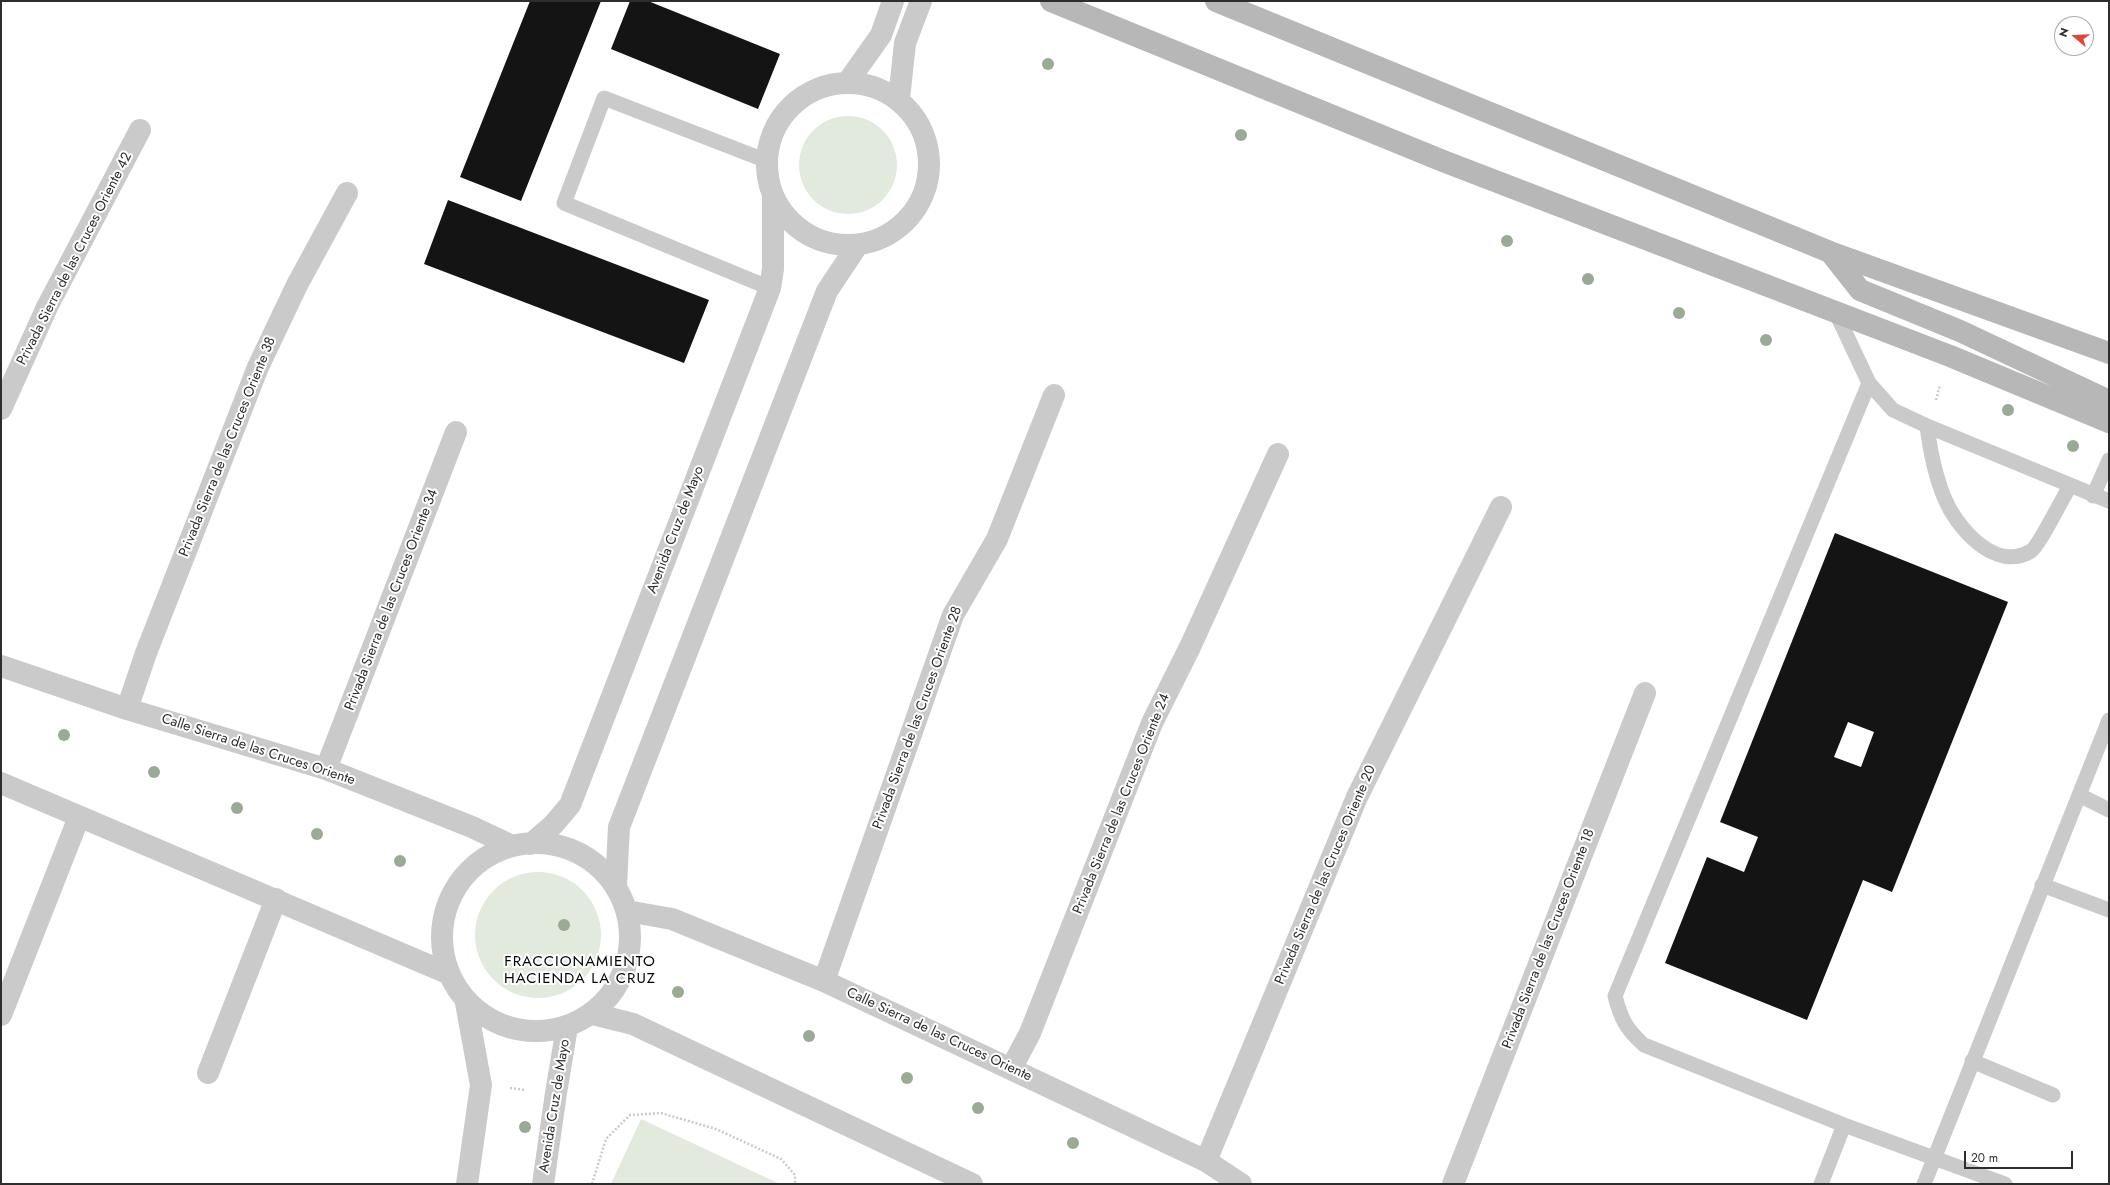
<!DOCTYPE html>
<style>
body{margin:0}
#map{position:relative;width:2110px;height:1185px;overflow:hidden;background:#fff;font-family:Jost,sans-serif}
canvas{display:block}
.frame{position:absolute;inset:0;border:2px solid #2d2d2d;pointer-events:none}
.north{position:absolute;left:2054px;top:16px;width:40px;height:40px;box-sizing:border-box;background:#fff;border:1px solid #ababab;border-radius:50%;rotate:289deg;font-size:11px;font-weight:700;line-height:16px;text-align:center;color:#2d2d2d}
.north::after{content:'';display:block;margin:auto;width:14px;height:18px;background:#d84a3c;clip-path:polygon(50% 0,100% 100%,50% 72%,0 100%)}
.scale{position:absolute;left:1964px;top:1151px;width:109px;height:18px;box-sizing:border-box;border:2px solid #2d2d2d;border-top:0;padding-left:5px;font-size:12px;line-height:14px;white-space:nowrap;color:#2d2d2d;-webkit-text-stroke:3px #fff;paint-order:stroke}
</style>
<div id="map">
<canvas width="2110" height="1185"></canvas>
<div class="frame"></div>
<div class="north">N</div>
<div class="scale">20 m</div>
</div>
<script>
const ctx = document.querySelector('canvas').getContext('2d');
ctx.lineJoin = 'round';
function paint(path, color) {
  ctx.fillStyle = color;
  ctx.fill(path, 'evenodd');
}
function stroke(path, color, width, dash) {
  ctx.strokeStyle = color;
  ctx.lineWidth = width;
  ctx.lineCap = dash ? 'butt' : 'round';
  ctx.setLineDash(dash || []);
  ctx.stroke(path);
}
function write(font, color, halo, rows, align = 'center') {
  ctx.font = font + ' Jost,sans-serif';
  ctx.lineWidth = 4;
  ctx.setLineDash([]);
  ctx.textBaseline = 'middle';
  ctx.strokeStyle = halo;
  ctx.fillStyle = color;
  for (const [text, x, y, turn = 0] of rows) {
    ctx.save();
    ctx.translate(x, y);
    ctx.rotate((+turn || 0) * Math.PI / 180);
    ctx.textAlign = isNaN(turn) ? turn : align;
    if (halo) ctx.strokeText(text, 0, 0);
    ctx.fillText(text, 0, 0);
    ctx.restore();
  }
}
paint(new Path2D(`
 M799 165a49 49 0 1 1 98 0a49 49 0 1 1-98 0Z
 M475 935a63 63 0 1 1 126 0a63 63 0 1 1-126 0Z
 M641,1119L780,1184H611Z`), '#e1eadc');
paint(new Path2D(`
 M530,1H601L521,201L460,177Z
 M630,1H648L780,54L758,109L611,49Z
 M448,200L709,300L684,363L424,264Z
 M1835,533L2008,602L1892,892L1863,880L1807,1020L1665,963L1707,857L1744,872L1758,837L1720,822ZM1848,722L1874,732L1861,767L1834,757Z`), '#141414');
stroke(new Path2D(`
 M1936,400L1940,385
 M510,1088L525,1090
 M592,1184L606,1139L630,1115L661,1113L716,1129L781,1159L795,1175V1184`), '#cacaca', 2.5, [2, 2]);
stroke(new Path2D(`
 M767,161L604,98L564,203L770,288
 M1836,313L1869,383L1893,410L1927,426L2109,501
 M1869,383L1615,996C1621,1019 1626,1029 1644,1045L1844,1125L2005,1184
 M1927,426C1930,450 1935,475 1944,497C1956,527 1995,573 2031,551C2039,546 2063,497 2070,486
 M2093,496L2109,460
 M2079,795L2109,810
 M2042,885L2109,910
 M1972,1061L2053,1095
 M1821,1184L1844,1125
 M1924,1184L2109,720`), '#cacaca', 15);
stroke(new Path2D(`
 M767 164a81 81 0 1 1 162 0a81 81 0 1 1-162 0Z
 M847,83L881,35L893,1
 M899,99L905,43L921,1
 M1,409L47,307L140,130
 M1,666L127,709L326,769L472,827L510,845
 M127,709L146,653L258,367L297,285L347,193
 M326,769L456,432
 M1,783L447,973
 M442 937a94 94 0 1 1 188 0a94 94 0 1 1-188 0Z
 M531,844L553,825L570,805L770,288L773,269V197
 M616,885L619,827L827,291L857,246
 M627,911L672,919L824,981L1206,1161L1241,1184
 M824,981L953,615L997,539L1054,395
 M466,1003L481,1085L467,1184
 M593,1014L633,1024L972,1184
 M1,1015L79,817
 M1011,1069L1030,1033L1152,723L1190,647L1278,454
 M208,1073L276,899
 M1206,1161L1357,797L1501,507
 M543,1184L556,1093L567,1027
 M1453,1184L1645,693`), '#cacaca', 22);
stroke(new Path2D(`
 M1051,1L1443,161L1950,356L2109,422
 M1216,1L1830,252L2109,353
 M1830,252L1860,290L1960,331L2109,401`), '#b7b7b7', 22);
ctx.fillStyle = '#9baa95';
for (const [x, y] of [
 [1048,64],
 [1241,135],
 [1507,241],
 [1588,279],
 [1679,313],
 [1766,340],
 [2008,410],
 [2073,446],
 [64,735],
 [154,772],
 [237,808],
 [317,834],
 [400,861],
 [564,925],
 [678,992],
 [809,1036],
 [907,1078],
 [978,1108],
 [525,1127],
 [1073,1143]
]) {
  ctx.beginPath();
  ctx.arc(x, y, 6, 0, 2 * Math.PI);
  ctx.fill();
}
write('14px', '#2d2d2d', '#fff', [
 ["Privada Sierra de las Cruces Oriente 42",75,259,-63],
 ["Privada Sierra de las Cruces Oriente 38",228,447,-68],
 ["Avenida Cruz de Mayo",676,530,-69],
 ["Privada Sierra de las Cruces Oriente 34",392,600,-69],
 ["Privada Sierra de las Cruces Oriente 28",918,718,-70],
 ["Calle Sierra de las Cruces Oriente",258,750,18],
 ["Privada Sierra de las Cruces Oriente 24",1122,804,-68],
 ["Privada Sierra de las Cruces Oriente 20",1326,875,-67],
 ["Privada Sierra de las Cruces Oriente 18",1549,939,-69],
 ["Calle Sierra de las Cruces Oriente",939,1035,25],
 ["Avenida Cruz de Mayo",555,1106,-81]
]);
ctx.letterSpacing = '1px';
write('15px', '#000', '#fff', [
 ["FRACCIONAMIENTO",580,962],
 ["HACIENDA LA CRUZ",580,979]
]);
ctx.letterSpacing = '0px';
</script>
